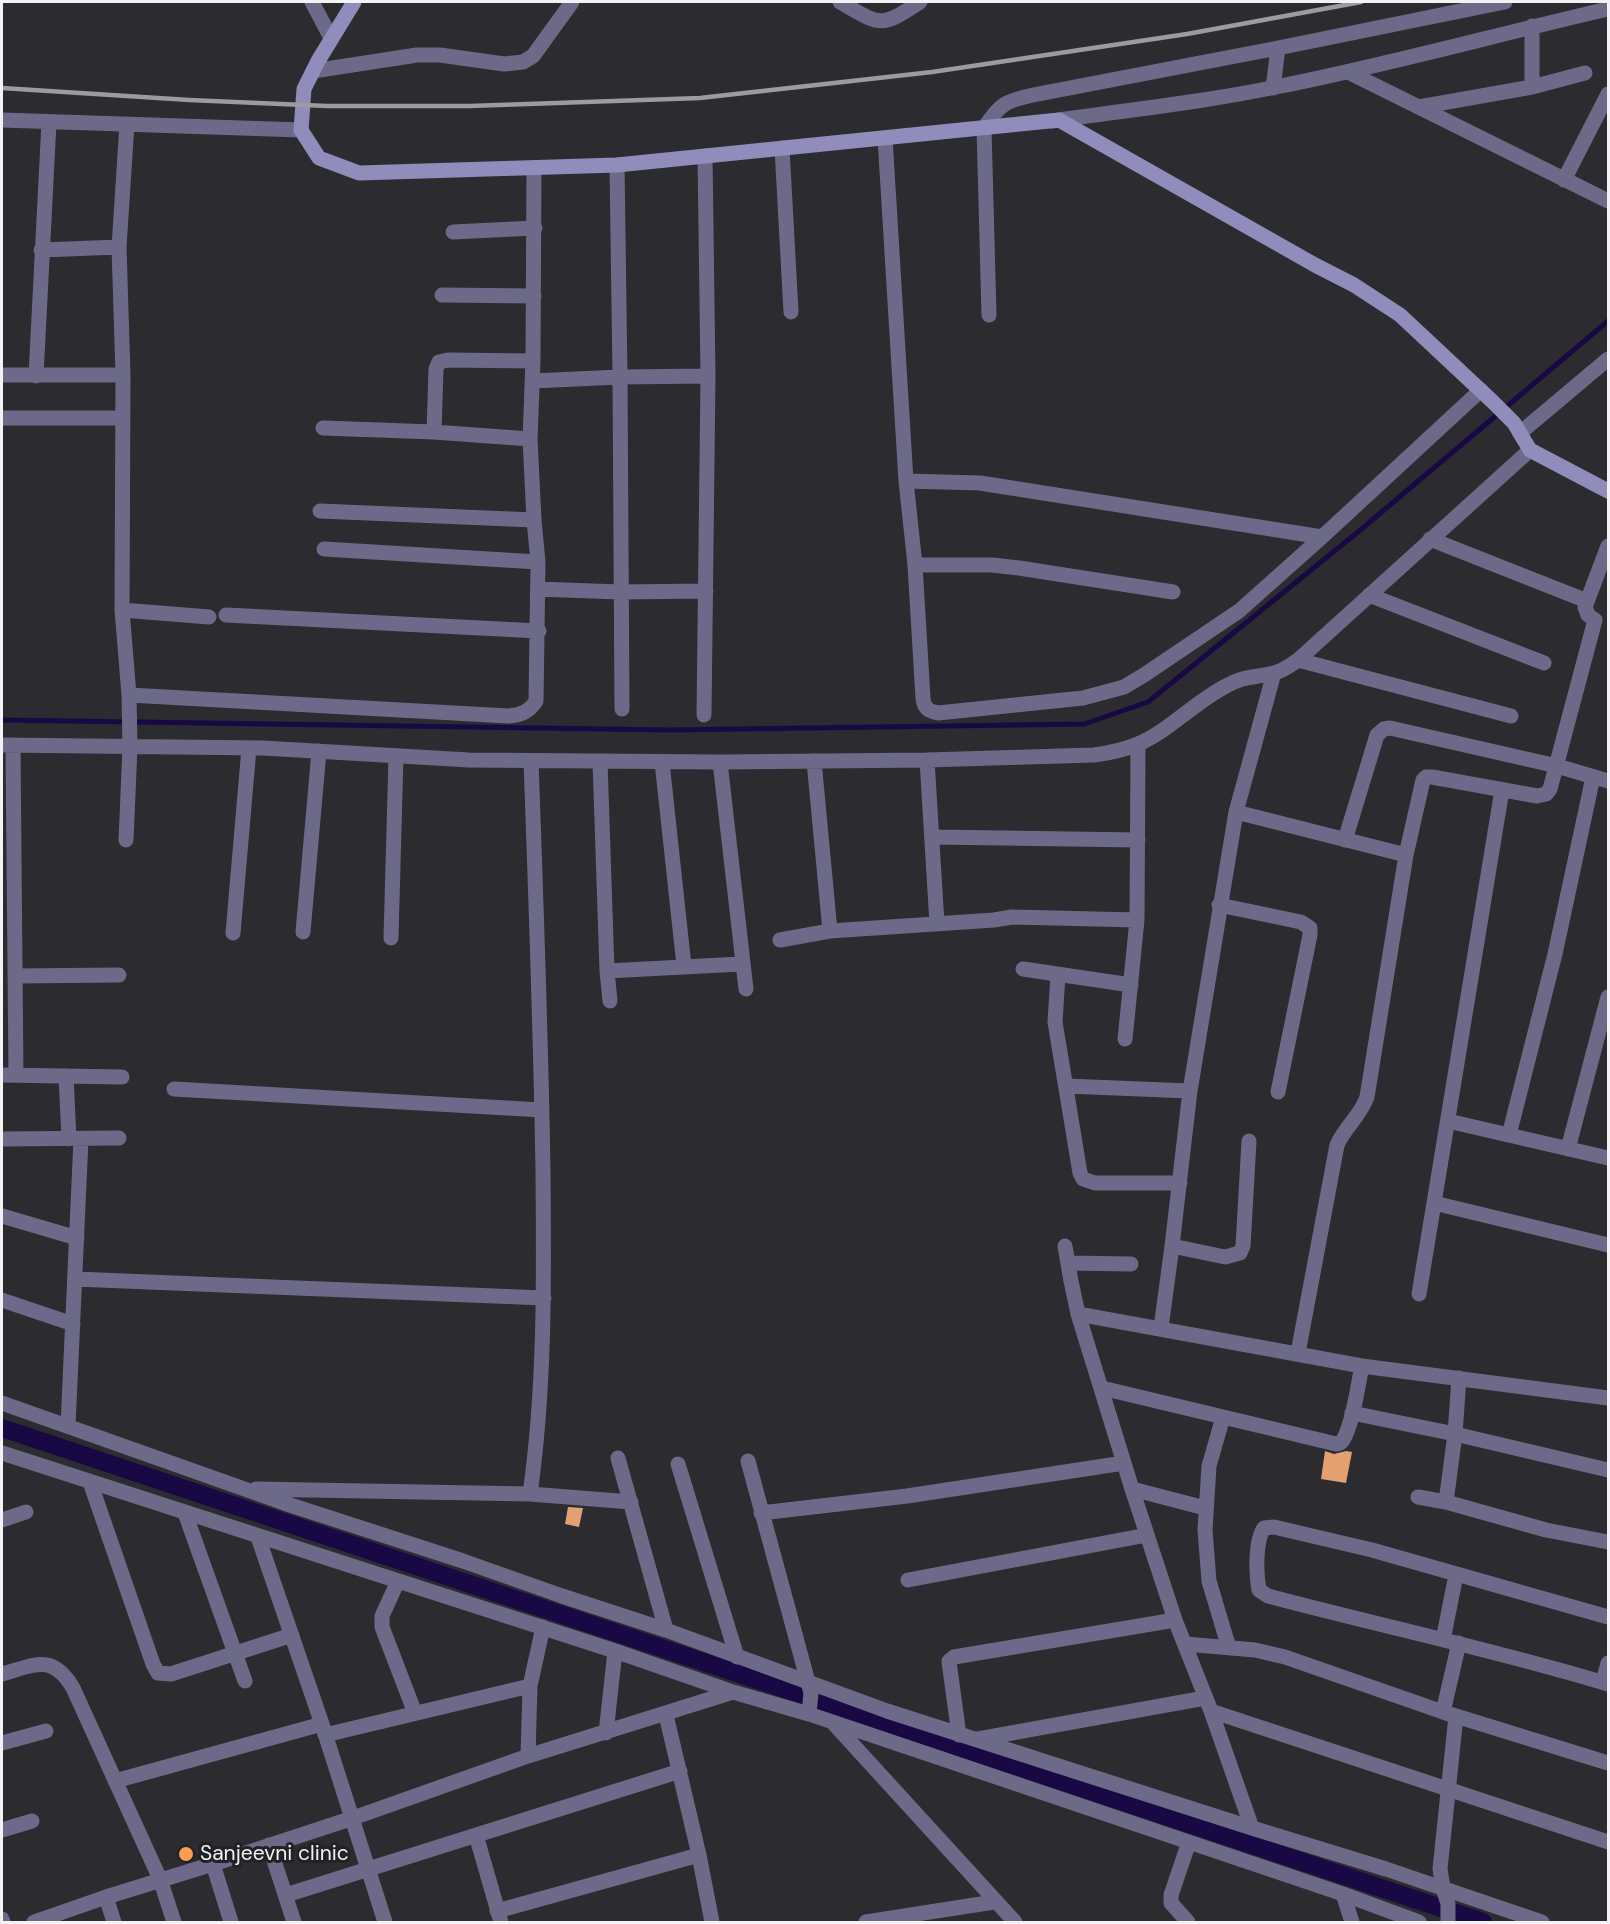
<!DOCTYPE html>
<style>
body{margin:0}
#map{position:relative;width:1610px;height:1924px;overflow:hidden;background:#2b2b30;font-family:"DM Sans",sans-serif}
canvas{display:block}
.frame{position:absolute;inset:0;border:3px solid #f3f3f6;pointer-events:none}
</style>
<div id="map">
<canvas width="1610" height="1924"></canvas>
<div class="frame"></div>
</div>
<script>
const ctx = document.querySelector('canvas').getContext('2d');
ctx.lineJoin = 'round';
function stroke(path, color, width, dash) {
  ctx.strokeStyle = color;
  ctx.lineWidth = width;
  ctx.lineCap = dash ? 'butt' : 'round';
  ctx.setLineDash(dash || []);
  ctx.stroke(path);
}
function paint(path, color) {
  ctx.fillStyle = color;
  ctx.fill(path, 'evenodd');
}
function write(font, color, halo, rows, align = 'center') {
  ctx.font = font + ' "DM Sans",sans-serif';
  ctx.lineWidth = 6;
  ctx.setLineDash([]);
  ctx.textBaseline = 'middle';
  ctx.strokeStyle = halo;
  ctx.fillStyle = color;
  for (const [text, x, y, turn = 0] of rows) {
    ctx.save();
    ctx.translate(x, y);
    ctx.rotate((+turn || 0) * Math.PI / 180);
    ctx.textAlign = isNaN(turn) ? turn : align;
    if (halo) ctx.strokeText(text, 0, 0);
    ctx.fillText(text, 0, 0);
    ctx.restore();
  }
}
stroke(new Path2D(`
 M2,720L670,730L1084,724L1148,702L1358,532L1608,321`), '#180843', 5);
stroke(new Path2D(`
 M2,1428L1483,1922`), '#180843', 18);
paint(new Path2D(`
 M1325,1451L1334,1454L1346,1451L1352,1452L1346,1483L1321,1479Z
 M568,1507L583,1508L579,1527L565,1524Z`), '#e3a071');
stroke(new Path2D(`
 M312,2L331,38
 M840,2C881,25 879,29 920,2
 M313,71L417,55H440L504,64L523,62L533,56L572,2
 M1348,72L1608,201
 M1532,87V26
 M1273,88L1278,48
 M1419,107L1532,87L1585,73
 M2,120L301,130
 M1052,121C1128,110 1205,102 1281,86C1391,64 1499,34 1608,9
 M885,138L906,481L915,565L923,698C924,708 928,711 938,713L1083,698L1124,687L1144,675L1239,611L1322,537L1481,390
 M782,148L791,312
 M617,165L620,377L622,709
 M1564,180L1608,94
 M453,232L535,228
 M41,250L119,247
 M442,295L534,296
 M989,315L984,128C1000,104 1005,101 1033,95L1278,48L1505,2
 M2,375H123
 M36,376L49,122
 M532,381L620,377L708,376
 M2,418H122
 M323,428L434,432L530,439
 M434,432L436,369L439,362L448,360L533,361
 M1520,433L1608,359
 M906,481L980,483L1322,537
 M320,511L534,520
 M1430,539L1587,601
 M324,549L538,562
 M915,565H992L1019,568L1173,592
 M538,589L620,592L706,591
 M1369,595L1544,663
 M122,610L209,617
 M226,615L539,631
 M1298,660L1511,716
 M129,695L508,716C521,715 529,712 536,701L538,562L534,520L530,439L533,361L534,168
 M704,715L708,376L705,156
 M2,745L263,748L469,760L720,762L927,760L1094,755C1109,753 1124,750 1138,744C1170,730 1195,702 1226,686C1245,675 1255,678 1274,673C1283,671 1291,665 1298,660L1530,450
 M13,745L16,1075
 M927,760L937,924
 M600,761L607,971L610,1001
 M814,761L830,931
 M662,762L684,966
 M720,762L746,989
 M1236,812L1406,855
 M933,837L1138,840
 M126,840L130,747L129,695L122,610L123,375L119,247L127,124
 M1345,840L1377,735L1384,729L1390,728L1557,766L1608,781
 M1219,905L1301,922L1310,928V935L1278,1092
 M303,932L319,751
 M233,933L249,748
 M391,938L396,756
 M780,940L830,931L994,920L1012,917L1137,920
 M1023,969L1131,985
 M607,971L741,964
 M1058,975L1055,1022L1080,1173L1083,1179L1095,1183H1180
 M15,976L119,975
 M1125,1039L1137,920L1138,744
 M2,1075L122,1077
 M66,1076L69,1139
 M1066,1086L1190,1091
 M174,1089L542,1110
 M1448,1121L1608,1158
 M1509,1135L1555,954L1593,777
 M2,1139L119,1138
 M1249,1141L1243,1246L1240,1253L1225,1257L1172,1246L1190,1091L1236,812L1274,673
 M1568,1149L1608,997
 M1434,1203L1608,1245
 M2,1216L77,1238
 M1065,1246L1071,1281L1078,1314L1132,1489L1175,1620L1211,1711L1252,1828
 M1068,1263L1131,1264
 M75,1279L544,1298
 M1419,1294L1502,790
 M2,1300L73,1324
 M1078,1314L1362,1366L1608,1398
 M1161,1328L1172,1246
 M1298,1353L1337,1145C1345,1127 1361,1115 1367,1097L1406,855L1423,780L1426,777H1432L1537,796L1546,794L1550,789L1595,620L1588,615L1585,607L1608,546
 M1102,1388L1336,1444C1340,1443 1341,1444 1343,1440C1353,1424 1358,1384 1362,1366
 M2,1403L284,1503L463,1561L562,1596L666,1630L887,1711L1252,1828L1386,1869L1542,1922
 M1352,1413L1455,1434L1608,1470
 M1223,1417L1209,1466L1205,1530L1209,1581L1229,1648
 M68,1426L81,1139
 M2,1453L615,1651L733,1692L809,1714L1343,1894L1419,1922
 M618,1458L666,1630
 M748,1461L811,1693L809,1714
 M678,1464L737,1657
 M90,1482L153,1664L158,1673L171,1674L292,1635
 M256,1489L530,1494L631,1502
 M1132,1489L1205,1508
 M530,1494C545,1388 544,1280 543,1173C541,1035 536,898 531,761
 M1418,1497L1446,1502L1546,1530L1608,1542
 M1446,1502L1455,1434L1459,1378
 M185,1513L245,1681
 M761,1513L907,1496L1124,1463
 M2,1520L26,1512
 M258,1537L322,1724L385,1922
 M908,1580L1147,1535
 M398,1581L382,1616V1627L415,1713
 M1608,1617L1372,1550L1274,1527L1264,1528C1255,1541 1256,1574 1259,1590L1268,1596C1381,1626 1496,1650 1608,1684
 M1443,1640L1456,1575
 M1185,1644L1255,1650L1285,1657L1443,1712L1608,1763
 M2,1674C35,1665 52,1653 73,1688L160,1879L174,1922
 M1603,1682L1608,1663
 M1211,1711L1608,1842
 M1443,1712L1459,1643
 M666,1715L699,1855L712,1922
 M835,1725L1015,1922
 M606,1733L615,1651
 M325,1735L530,1686
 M959,1735L950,1669L949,1661L954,1657L1175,1620
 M978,1739L1205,1698
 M2,1743L46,1731
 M528,1756L530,1686L543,1627
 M115,1781L322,1724
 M2,1830L32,1821
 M476,1835L501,1922
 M269,1845L294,1922
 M213,1864L231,1922
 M1343,1894L1352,1922
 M286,1895L680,1771
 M106,1897L114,1922
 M497,1911L699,1855
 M2,1919L3,1922
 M34,1922L106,1897L213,1864L353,1818L528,1756L733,1692
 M866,1922L994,1902
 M1188,1922L1171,1903V1895L1189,1842
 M1448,1922V1904L1443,1888L1440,1869L1456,1716`), '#6c6a88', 15);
stroke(new Path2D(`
 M354,2L318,61L304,89L301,130L319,158L359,173L617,165L1059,120L1315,265L1354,285L1400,315L1493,402L1514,423L1530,450L1608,491`), '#908dbc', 15);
stroke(new Path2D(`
 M2,88L189,100L327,106H470L700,98L932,72L1187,34L1361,2`), '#9c9ca0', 4.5);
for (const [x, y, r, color] of [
 [186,1854,8,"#fc9d53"]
]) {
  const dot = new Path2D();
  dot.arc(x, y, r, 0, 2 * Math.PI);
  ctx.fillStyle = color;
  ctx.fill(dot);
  stroke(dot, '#222126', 2);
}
write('21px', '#f3f3f6', '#222126', [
 ["Sanjeevni clinic",200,1854]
], 'left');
</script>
